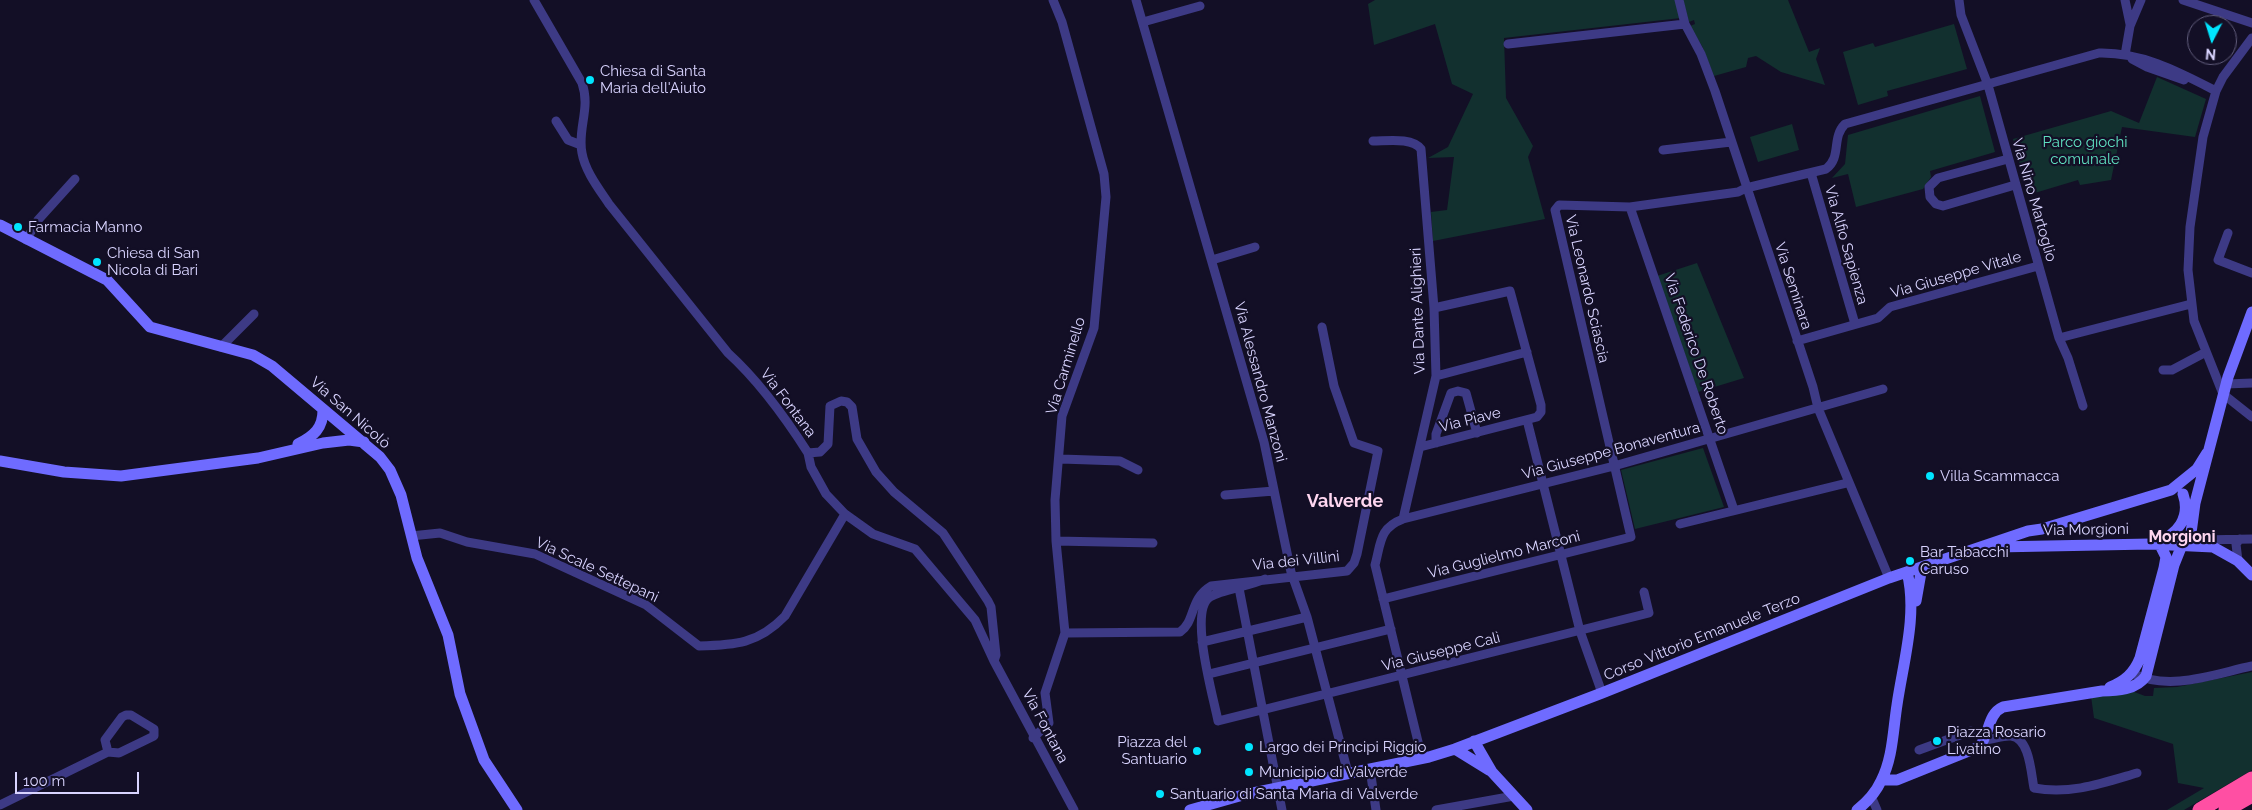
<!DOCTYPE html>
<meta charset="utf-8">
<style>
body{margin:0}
#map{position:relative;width:2252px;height:810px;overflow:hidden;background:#130f26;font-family:Raleway,sans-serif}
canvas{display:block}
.north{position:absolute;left:2187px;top:15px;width:50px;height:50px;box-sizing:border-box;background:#130f26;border:1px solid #625e7d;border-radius:50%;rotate:185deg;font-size:14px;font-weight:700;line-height:20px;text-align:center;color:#d9d4ff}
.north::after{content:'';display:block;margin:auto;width:18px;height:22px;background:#00e5ff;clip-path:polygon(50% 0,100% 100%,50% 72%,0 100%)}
.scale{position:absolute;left:15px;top:772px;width:124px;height:22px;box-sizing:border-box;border:2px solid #d9d4ff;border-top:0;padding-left:6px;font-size:15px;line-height:18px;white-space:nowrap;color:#d9d4ff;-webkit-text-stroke:4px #130f26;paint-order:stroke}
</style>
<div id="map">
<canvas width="2252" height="810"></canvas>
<div class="north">N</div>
<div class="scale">100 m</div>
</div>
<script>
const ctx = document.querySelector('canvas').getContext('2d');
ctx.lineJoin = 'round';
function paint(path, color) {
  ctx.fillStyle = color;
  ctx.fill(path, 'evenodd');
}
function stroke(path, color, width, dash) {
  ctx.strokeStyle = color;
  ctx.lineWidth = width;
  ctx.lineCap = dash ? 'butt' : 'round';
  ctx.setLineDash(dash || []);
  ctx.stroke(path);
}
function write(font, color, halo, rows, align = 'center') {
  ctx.font = font + ' Raleway,sans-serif';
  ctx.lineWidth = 4.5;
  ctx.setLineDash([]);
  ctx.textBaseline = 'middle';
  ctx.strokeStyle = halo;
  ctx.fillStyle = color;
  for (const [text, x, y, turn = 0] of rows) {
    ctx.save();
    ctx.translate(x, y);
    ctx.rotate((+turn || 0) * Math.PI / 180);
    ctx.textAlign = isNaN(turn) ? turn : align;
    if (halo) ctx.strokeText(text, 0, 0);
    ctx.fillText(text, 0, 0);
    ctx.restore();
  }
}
paint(new Path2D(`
 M1375,0H1675L1681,18L1504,38L1506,98L1533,146L1528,157L1545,219L1433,241L1431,212L1447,210L1454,157L1428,158L1448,147L1473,94L1452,84L1435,24L1374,45L1368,4Z
 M1683,0H1788L1809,52L1820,48L1816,59L1825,85L1781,72L1756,56L1748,58L1746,67L1714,76L1702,46L1690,26L1695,24L1694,20L1689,22Z
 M1954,24L1967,69L1887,91L1888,96L1858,105L1843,52L1873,43L1875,47Z
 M2157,77L2206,99L2195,137L2122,127L2111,180L2080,185L2078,180L2028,195L2013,139L2111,111L2139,123Z
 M1980,96L1995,152L1930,171L1931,177L1923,189L1856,207L1848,174L1832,178L1845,164L1848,135Z
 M1792,124L1799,150L1758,162L1750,137Z
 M1697,263L1744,378L1698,392L1657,276Z
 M1703,448L1724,507L1635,529L1621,470Z
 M2252,672V770L2184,810H2167L2204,788L2178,783L2173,744L2094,718L2091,696L2129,690L2145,696H2153L2154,688L2177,687Z`), '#12302f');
stroke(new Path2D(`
 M534,0L582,83C591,109 577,129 582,153C585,171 599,189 609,204L728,353C760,382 785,417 808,453L820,452L828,444L830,406L841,401L847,402L852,407L857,439L876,472L894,492L943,533L988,601L991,607L996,655L994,661L1074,810
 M1136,0L1264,442L1291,572L1307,617L1348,773
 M1679,0L1685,24L1701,54L1715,91L1813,387L1818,408L1889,578
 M1959,0L1961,15L1988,85L2059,338L2068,358L2083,406
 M2125,0L2130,24
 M2183,0L2252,23
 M1143,22L1200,6
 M2252,38L2223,77L2216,91L2203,137L2190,227L2188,270L2194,321L2223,394L2252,417
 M1508,44L1685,24
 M2125,55L2130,26L2141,0
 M2132,59L2147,67L2184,80
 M556,121L568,140L581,145
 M1373,141C1387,141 1412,137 1421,149L1434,308L1436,376L1403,519
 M1663,150L1731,142
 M2008,159L1938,178L1929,187L1930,197L1936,204L1943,206L2015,185
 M1811,173L1855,324
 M1630,207L1734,510
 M2228,233L2218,260L2252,273
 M26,240L38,220L75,179
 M1212,260L1255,247
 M2059,338L2191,304
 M1797,341L1878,318L1890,307L2038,266
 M221,347L254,314
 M2163,370H2172L2206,352
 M1436,376L1527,352
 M2226,384L2252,383
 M1527,420L1580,631L1602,693
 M1436,443V434L1451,393L1458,391L1466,393L1477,433
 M1420,447L1537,417L1541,412V405L1510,291L1434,308
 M808,453L811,467L826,494L845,514L873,534L915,549L975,620L994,661
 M1061,459L1120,461L1138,470
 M1225,495L1274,491
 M1680,524L1847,483
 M411,536L440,533L467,542L535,554L646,605L699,646C735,645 758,644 785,616L845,514
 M2201,540L2252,539
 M1056,541L1153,543
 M2238,561L2236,544L2240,539
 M1265,579C1250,586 1221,590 1210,597C1188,611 1214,699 1218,721L1649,613L1644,592
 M1239,588L1282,810
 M1383,599L1631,537L1555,210L1559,205L1630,207L1738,192L1746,188L1826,169C1842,157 1831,138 1845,124L2099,53C2142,52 2179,72 2216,91
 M1065,633L1180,632C1196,621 1189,599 1211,586L1347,571L1354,563L1357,554L1378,451L1354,443L1334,386L1322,327
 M1202,642L1307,617
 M2132,673C2169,692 2214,674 2252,666
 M1209,674L1391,629
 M126,715H131L154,729V736L119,753L108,752L105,740L122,717Z
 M1033,738L1049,723L1045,693L1065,633L1056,541L1055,500L1062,416L1094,328L1106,197L1104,174L1096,145L1062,22L1053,0
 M1983,740C1993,740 2002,735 2011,736C2030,738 2031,774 2034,788C2070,795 2103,783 2137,773
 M1919,750L1971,731
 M1422,758L1375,565C1381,543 1379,528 1403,519L1614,466L1883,389
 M1370,769L1376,810
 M1871,796L1877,810
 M0,805L108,752
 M1436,810L1514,796`), '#3d3a85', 9);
stroke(new Path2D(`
 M0,225L107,280L150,327L253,355L272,366L380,457L390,470L401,495L417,558L448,635L460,694L484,760L517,810
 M298,444C314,436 323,428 323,410
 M0,461L64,472L121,476L258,458L323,443L349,440L364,442
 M2156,542C2178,535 2191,517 2183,494
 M2207,544L2194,537L2191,533L2195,503L2228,377L2252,312
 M1996,547L2150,544L2213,547L2238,561L2252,575
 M1916,601L1922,567
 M2110,687C2125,681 2134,673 2140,658L2164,568L2166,557L2160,545
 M1474,741L1492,772L1527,810
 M1455,749L1489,770
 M1882,780H1897L1979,747C1990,735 1987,714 2003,707L2102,691C2117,691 2136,690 2146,676L2174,565L2182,545
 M1190,810L1243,795L1429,757L1455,749L1602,693L1889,578L2028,531L2042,529L2171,490L2197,469L2207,453
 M1857,810C1867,802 1876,792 1881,781C1893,758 1893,730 1897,705C1903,663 1918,614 1907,572`), '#6f6bff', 11);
stroke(new Path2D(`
 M2200,810L2252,779
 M2226,810L2252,795`), '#ff4fa3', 15);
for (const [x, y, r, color] of [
 [590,80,5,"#00e5ff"],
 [18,227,5,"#00e5ff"],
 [97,262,5,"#00e5ff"],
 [1930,476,5,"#00e5ff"],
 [1910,561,5,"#00e5ff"],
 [1937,741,5,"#00e5ff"],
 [1249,747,5,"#00e5ff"],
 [1197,751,5,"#00e5ff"],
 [1249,772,5,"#00e5ff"],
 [1160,794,5,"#00e5ff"]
]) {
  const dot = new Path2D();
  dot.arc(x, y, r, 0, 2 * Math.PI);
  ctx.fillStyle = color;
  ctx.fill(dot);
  stroke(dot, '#130f26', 2);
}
write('15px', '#d9d4ff', '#130f26', [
 ["Chiesa di Santa",600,71],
 ["Maria dell'Aiuto",600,88],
 ["Farmacia Manno",28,227],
 ["Chiesa di San",107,253],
 ["Nicola di Bari",107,270],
 ["Villa Scammacca",1940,476],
 ["Bar Tabacchi",1920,552],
 ["Caruso",1920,569],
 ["Piazza Rosario",1947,732],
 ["Livatino",1947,749],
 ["Piazza del",1187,742,"right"],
 ["Santuario",1187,759,"right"],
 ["Largo dei Principi Riggio",1259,747],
 ["Municipio di Valverde",1259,772],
 ["Santuario di Santa Maria di Valverde",1170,794]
], 'left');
write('15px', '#5fe0c0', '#130f26', [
 ["Parco giochi",2085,142],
 ["comunale",2085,159]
]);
write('15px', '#d9d4ff', '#130f26', [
 ["Via Nino Martoglio",2034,200,74],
 ["Via Alfio Sapienza",1846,245,74],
 ["Via Giuseppe Vitale",1956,275,-16],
 ["Via Seminara",1793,286,72],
 ["Via Leonardo Sciascia",1587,289,77],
 ["Via Dante Alighieri",1418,311,-92],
 ["Via Federico De Roberto",1696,354,71],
 ["Via Carminello",1066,366,-73],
 ["Via Alessandro Manzoni",1260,382,75],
 ["Via Fontana",788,403,53],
 ["Via San Nicolò",350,413,41],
 ["Via Piave",1470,420,-14],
 ["Via Giuseppe Bonaventura",1611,451,-15],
 ["Via Morgioni",2086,530,-1],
 ["Via Guglielmo Marconi",1504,555,-14],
 ["Via dei Villini",1296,561,-6],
 ["Via Scale Settepani",597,570,25],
 ["Corso Vittorio Emanuele Terzo",1702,637,-22],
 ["Via Giuseppe Calì",1441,652,-14],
 ["Via Fontana",1045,726,62]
]);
write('bold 16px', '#ffd6f0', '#130f26', [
 ["Morgioni",2182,537]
]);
write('bold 18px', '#ffd6f0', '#130f26', [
 ["Valverde",1345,502]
]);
</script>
